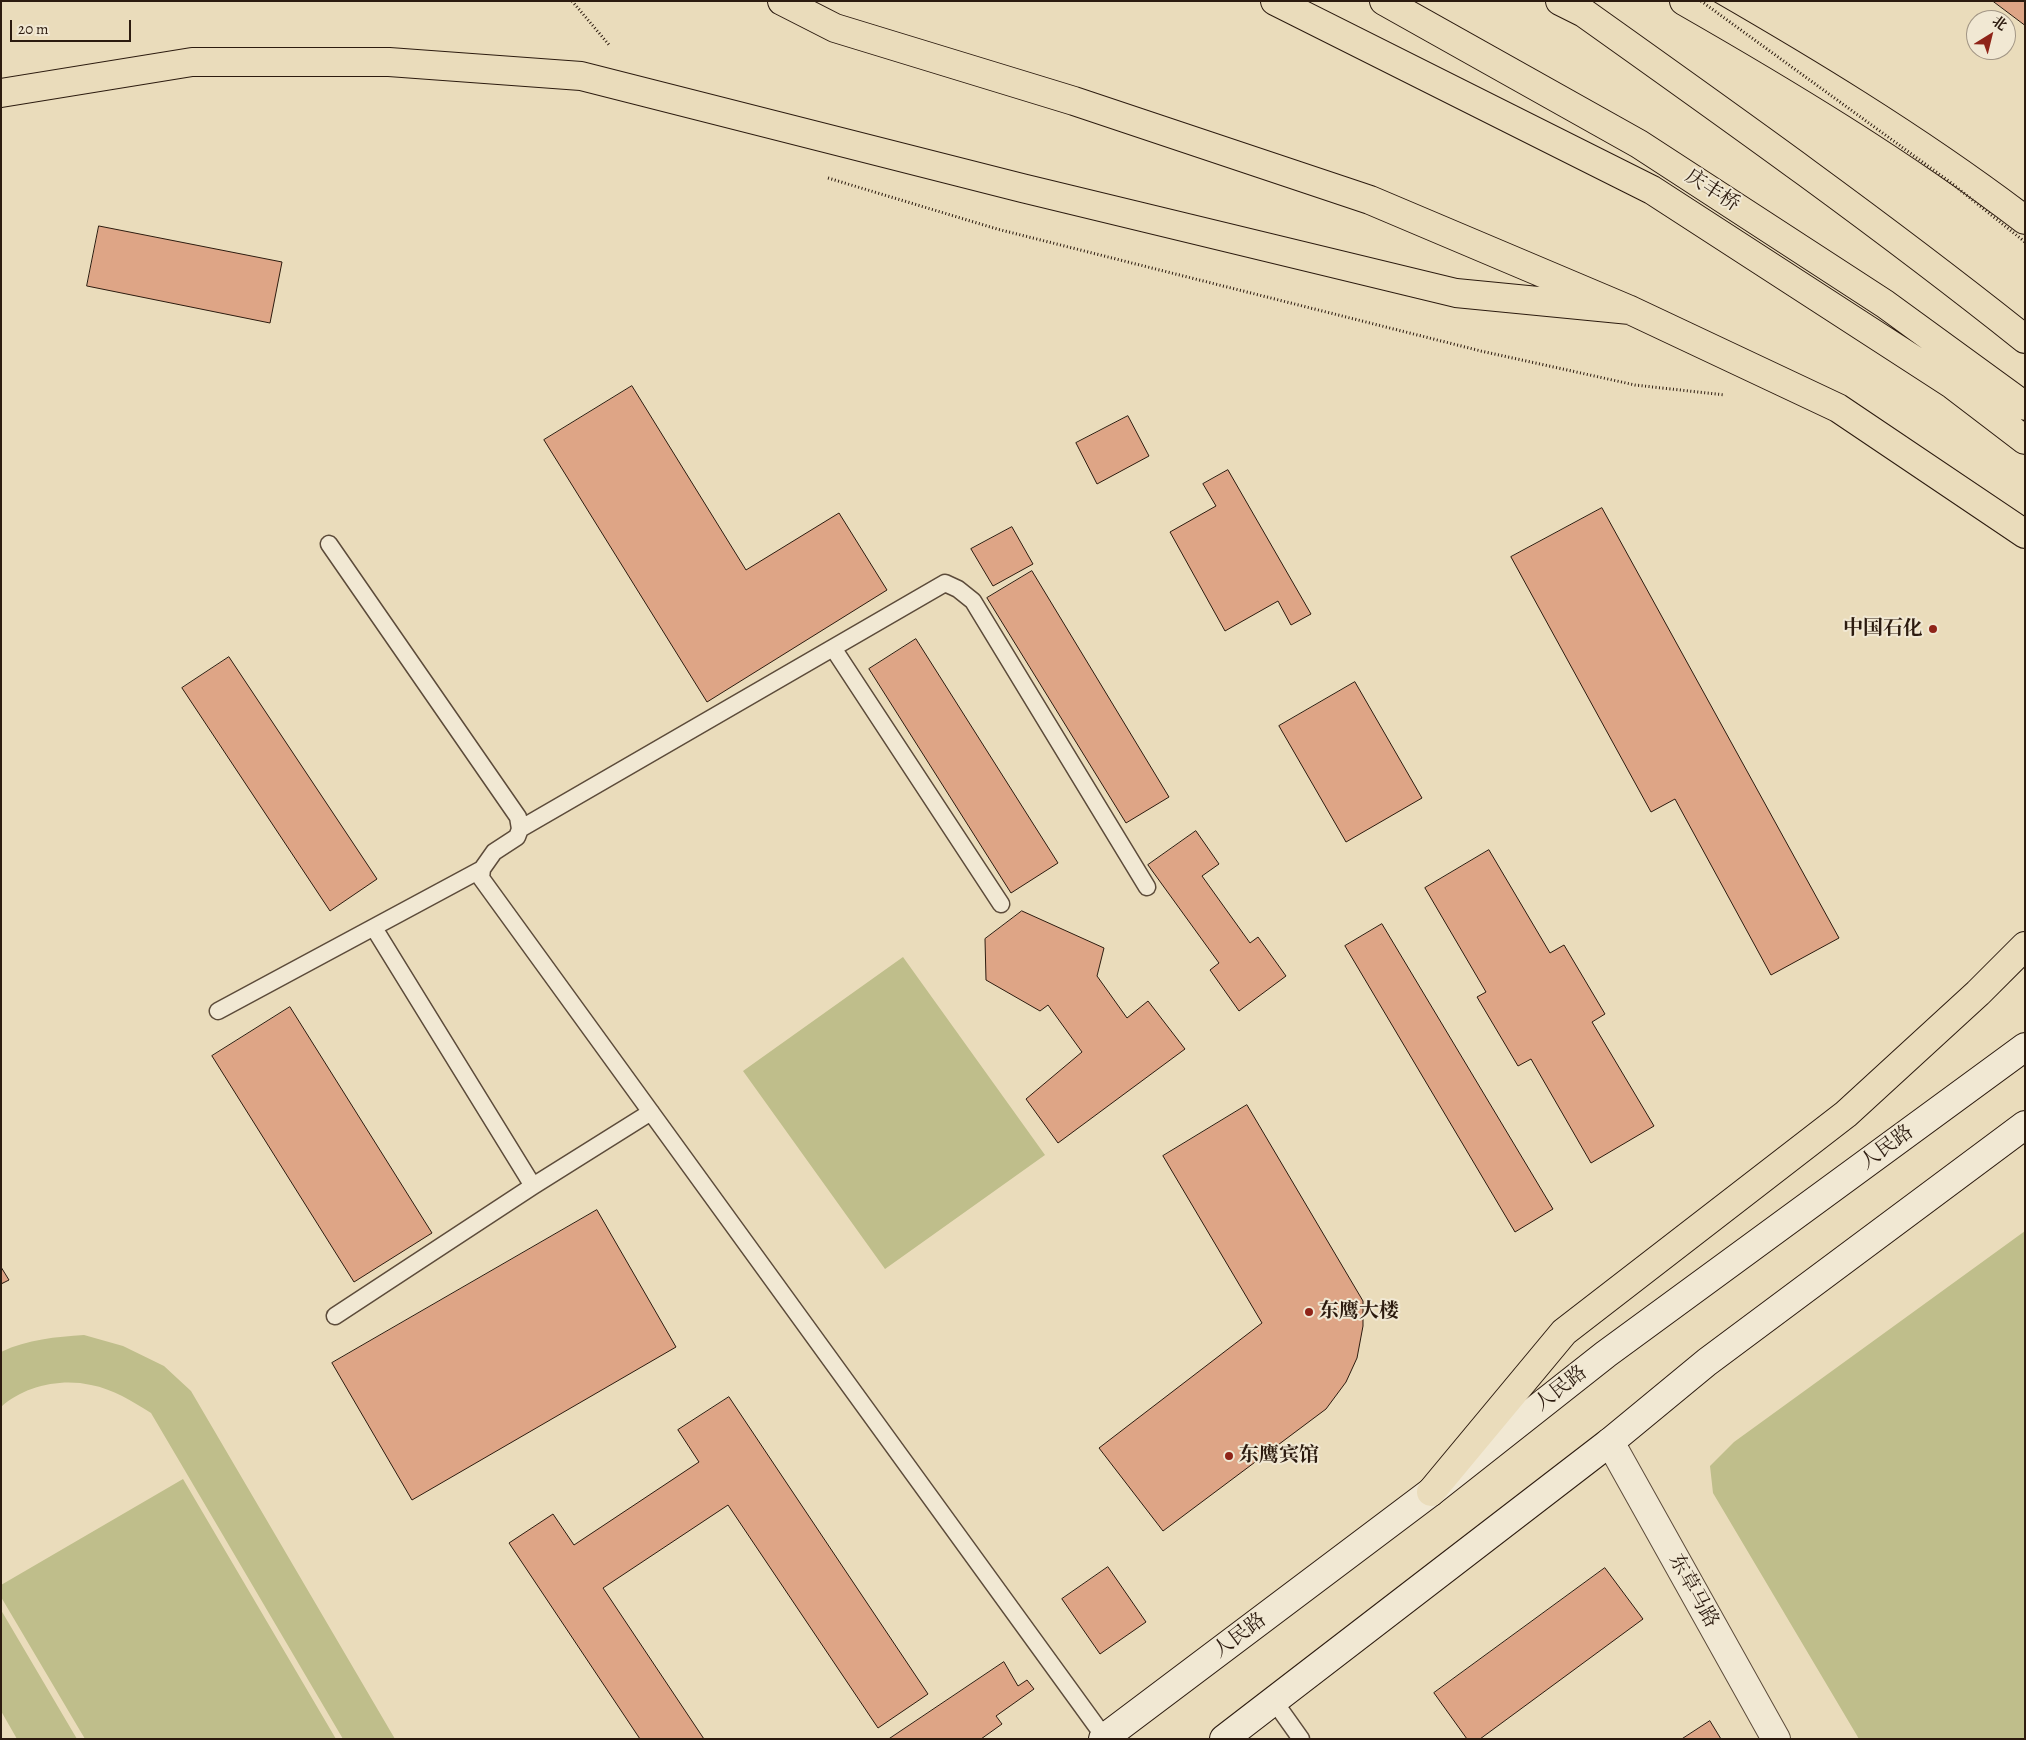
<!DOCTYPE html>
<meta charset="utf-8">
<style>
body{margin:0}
#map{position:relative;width:2026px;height:1740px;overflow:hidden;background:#eadcbb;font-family:Alegreya,"Noto Serif SC",serif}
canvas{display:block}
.frame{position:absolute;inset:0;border:2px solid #2c1b0f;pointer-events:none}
.north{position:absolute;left:1966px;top:10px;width:50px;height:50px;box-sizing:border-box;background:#f1e8d3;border:1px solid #a29685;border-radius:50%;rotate:36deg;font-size:14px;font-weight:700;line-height:20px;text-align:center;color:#2c1b0f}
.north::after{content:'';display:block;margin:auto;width:18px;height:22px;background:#8f2418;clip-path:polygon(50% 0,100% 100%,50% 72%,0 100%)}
.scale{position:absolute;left:10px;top:20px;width:121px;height:22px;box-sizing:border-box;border:2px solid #2c1b0f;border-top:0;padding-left:6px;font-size:15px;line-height:18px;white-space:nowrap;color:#2c1b0f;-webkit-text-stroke:4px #f1e8d3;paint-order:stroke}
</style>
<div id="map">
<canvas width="2026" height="1740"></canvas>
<div class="frame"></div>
<div class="north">北</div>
<div class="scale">20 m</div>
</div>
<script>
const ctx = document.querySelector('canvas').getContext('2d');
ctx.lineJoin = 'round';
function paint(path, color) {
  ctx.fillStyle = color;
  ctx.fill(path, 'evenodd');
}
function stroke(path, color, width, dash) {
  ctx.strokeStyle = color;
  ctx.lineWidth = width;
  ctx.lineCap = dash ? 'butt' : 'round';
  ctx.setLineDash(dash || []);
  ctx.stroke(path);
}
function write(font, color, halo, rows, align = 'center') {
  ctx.font = font + ' Alegreya,"Noto Serif SC",serif';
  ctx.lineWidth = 4;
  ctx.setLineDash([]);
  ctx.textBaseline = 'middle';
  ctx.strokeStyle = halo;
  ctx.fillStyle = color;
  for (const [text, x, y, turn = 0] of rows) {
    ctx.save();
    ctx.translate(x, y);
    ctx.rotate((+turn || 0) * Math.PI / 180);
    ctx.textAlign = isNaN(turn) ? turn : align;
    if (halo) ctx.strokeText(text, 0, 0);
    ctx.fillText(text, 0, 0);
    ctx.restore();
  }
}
paint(new Path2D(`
 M903,957L1045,1155L885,1269L743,1071Z
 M2025,1231V1739H1859L1713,1493L1710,1466L1734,1442Z
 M84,1335L123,1346L164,1366L191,1391L395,1739H343L151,1413C132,1401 113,1389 91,1385C61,1378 24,1386 1,1407V1352C28,1339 56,1337 84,1335Z
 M183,1479L336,1739H85L1,1597V1585Z
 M1,1610L77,1739H17L1,1711Z`), '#bfbe8b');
const building = new Path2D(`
 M1993,1H2025V25Z
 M99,226L282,262L270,323L87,286Z
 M632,386L746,570L839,513L887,590L707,702L544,440Z
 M1128,416L1149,456L1097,484L1076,443Z
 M1228,470L1311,614L1291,625L1278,601L1225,631L1170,532L1216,506L1203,484Z
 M1602,508L1839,938L1771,975L1675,799L1651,812L1511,557Z
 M1012,527L1033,564L993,586L971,549Z
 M1032,571L1169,797L1126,823L987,598Z
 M916,639L1058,863L1011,893L869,669Z
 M229,657L377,879L330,911L182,688Z
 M1355,682L1422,798L1346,842L1279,726Z
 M1196,831L1219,864L1202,876L1250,943L1258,937L1286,976L1239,1011L1210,970L1219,963L1148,865Z
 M1489,850L1550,953L1564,945L1605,1014L1592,1022L1654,1126L1591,1163L1531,1059L1518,1066L1477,997L1486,992L1425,888Z
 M1022,911L1104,948L1097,976L1127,1018L1148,1001L1185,1049L1058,1143L1026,1099L1082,1052L1048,1005L1040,1011L986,980L985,939Z
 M1382,924L1553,1209L1515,1232L1345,946Z
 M290,1007L432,1233L354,1282L212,1056Z
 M1247,1105L1363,1301V1326L1357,1358L1346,1382L1326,1409L1163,1531L1099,1448L1262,1323L1163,1156Z
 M597,1210L676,1347L412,1500L332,1363Z
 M1,1267L9,1280L1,1284Z
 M729,1397L928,1694L878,1728L728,1505L603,1588L704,1739H640L509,1543L553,1514L574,1545L699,1462L678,1430Z
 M1108,1567L1146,1622L1100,1654L1062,1599Z
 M1605,1568L1643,1619L1480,1739H1467L1434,1693Z
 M1004,1662L1018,1686L1027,1680L1034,1689L996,1716L1002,1724L981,1739H889Z
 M1710,1721L1721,1739H1682Z`);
paint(building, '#dea586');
stroke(building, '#2c1b0f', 1);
const service = new Path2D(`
 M329,544L518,817L520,829L517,837L494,852L482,869L481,878L1105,1738
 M833,648L1001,904
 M520,829L945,583L958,589L973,601L1147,887
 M374,928L533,1186
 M218,1011L482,869
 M335,1316L533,1186L651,1112
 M1274,1701L1301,1739`);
const minor = new Path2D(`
 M1610,1442L1776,1739`);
const secondary = new Path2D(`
 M1103,1739L1431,1492L1606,1354L2025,1047
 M1224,1739L1610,1442L1707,1362L2025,1125`);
const primary = new Path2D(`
 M782,1L835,28L1074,101L1370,200L1630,310L1838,408L2025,534
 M1275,1L1652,190L1953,385L2025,440
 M1384,1L1639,144L1885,304L2025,406
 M1560,1L1584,13C1733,119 1882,225 2025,339
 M1684,1C1801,68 1917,138 2025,220
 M1,93L192,62H389L581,76L1022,188L1456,293L1630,310
 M1431,1492L1564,1332L1846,1114L1978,993L2025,946`);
stroke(service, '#5c4b3a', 19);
stroke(minor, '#5c4b3a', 30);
stroke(secondary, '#2c1b0f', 30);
stroke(primary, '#2c1b0f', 30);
stroke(new Path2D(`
 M572,1L610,46
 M828,178L997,229L1481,351L1635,385L1725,395`), '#2c1b0f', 3, [1, 2.5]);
stroke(service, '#f1e8d3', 16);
stroke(minor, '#f1e8d3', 28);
stroke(secondary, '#f1e8d3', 28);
stroke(primary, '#eadcbb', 28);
stroke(new Path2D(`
 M1701,1L1950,182L2025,242`), '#2c1b0f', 3, [1, 2.5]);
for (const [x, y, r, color] of [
 [1933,629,5,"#8f2418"],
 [1309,1312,5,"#8f2418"],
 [1229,1456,5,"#8f2418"]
]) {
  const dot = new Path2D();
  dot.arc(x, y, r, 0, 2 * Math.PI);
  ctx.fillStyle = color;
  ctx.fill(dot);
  stroke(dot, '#f1e8d3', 2);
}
write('20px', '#2c1b0f', '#f1e8d3', [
 ["庆丰桥",1712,191,33],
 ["人民路",1887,1148,-36],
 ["人民路",1561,1389,-38],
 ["东草马路",1693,1591,61],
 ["人民路",1240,1636,-37]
]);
write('bold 20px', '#2c1b0f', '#f1e8d3', [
 ["中国石化",1923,629,"right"],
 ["东鹰大楼",1319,1312],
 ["东鹰宾馆",1239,1456]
], 'left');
</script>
